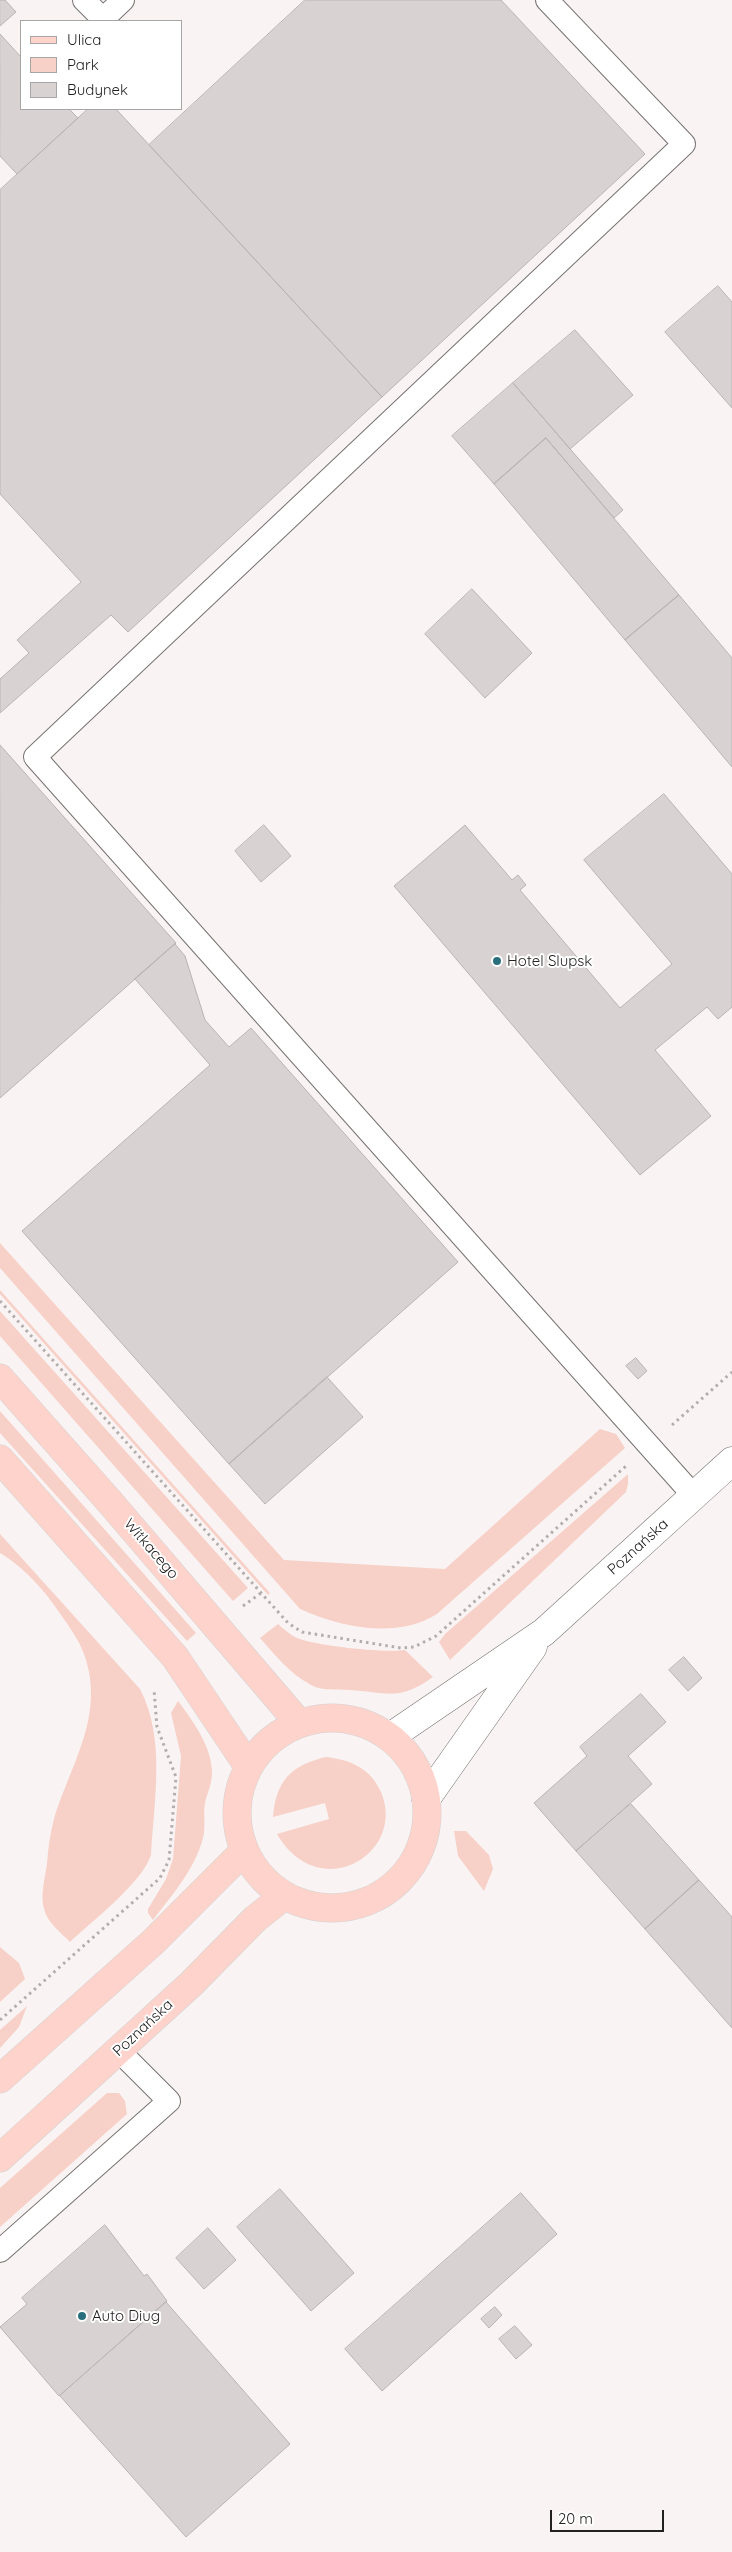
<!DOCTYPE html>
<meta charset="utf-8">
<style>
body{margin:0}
#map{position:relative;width:732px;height:2552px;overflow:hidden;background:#f9f4f3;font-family:Quicksand,sans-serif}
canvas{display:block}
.legend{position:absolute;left:20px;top:20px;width:162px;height:90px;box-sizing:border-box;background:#fff;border:1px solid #a7a6a6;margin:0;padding:6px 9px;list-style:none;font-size:15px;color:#232120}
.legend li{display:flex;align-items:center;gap:10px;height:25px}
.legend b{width:25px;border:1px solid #a7a6a6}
.scale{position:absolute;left:550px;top:2510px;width:114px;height:22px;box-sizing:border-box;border:2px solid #232120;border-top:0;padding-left:6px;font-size:15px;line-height:18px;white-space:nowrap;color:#232120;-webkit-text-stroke:4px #fff;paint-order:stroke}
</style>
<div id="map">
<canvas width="732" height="2552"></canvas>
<ul class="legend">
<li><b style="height:6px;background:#fdd3cb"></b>Ulica</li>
<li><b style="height:14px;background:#f7d0c8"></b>Park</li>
<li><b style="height:14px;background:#d8d3d2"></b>Budynek</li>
</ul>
<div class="scale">20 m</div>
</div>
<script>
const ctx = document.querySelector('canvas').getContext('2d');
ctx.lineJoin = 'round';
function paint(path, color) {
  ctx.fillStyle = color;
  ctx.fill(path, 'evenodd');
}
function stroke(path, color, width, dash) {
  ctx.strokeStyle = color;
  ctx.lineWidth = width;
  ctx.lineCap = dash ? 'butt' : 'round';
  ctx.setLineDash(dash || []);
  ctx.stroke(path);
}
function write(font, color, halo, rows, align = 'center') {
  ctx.font = font + ' Quicksand,sans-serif';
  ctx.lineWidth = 4;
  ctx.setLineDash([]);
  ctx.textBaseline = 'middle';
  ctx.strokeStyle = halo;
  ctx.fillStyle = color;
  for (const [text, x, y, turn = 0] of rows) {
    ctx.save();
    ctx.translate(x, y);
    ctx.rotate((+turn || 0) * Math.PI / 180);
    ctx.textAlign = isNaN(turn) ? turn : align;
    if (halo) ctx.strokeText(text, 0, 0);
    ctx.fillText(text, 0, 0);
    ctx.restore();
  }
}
paint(new Path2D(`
 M0,1243L284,1560L445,1569L600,1429L616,1434L625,1448L437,1614C397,1639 342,1628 300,1609L0,1268Z
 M0,1290L270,1593L268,1595L0,1294Z
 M0,1311L248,1588L233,1601L0,1336Z
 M0,1411L196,1633L187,1641L0,1433Z
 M628,1474V1484L626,1492L450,1660L439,1642L445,1634Z
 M0,1534L140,1689C166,1739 154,1801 151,1855C142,1883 92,1921 70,1942C61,1933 47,1922 44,1909C40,1896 45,1878 47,1864C48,1849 50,1834 54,1819C71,1763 106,1715 84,1654C79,1640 70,1628 61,1615C46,1592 24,1567 0,1553Z
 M278,1624C284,1629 290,1635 297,1638C318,1646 382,1653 405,1650L433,1677C398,1702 387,1692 349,1690C336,1689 322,1691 311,1685C289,1673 276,1656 260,1638Z
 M178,1701C193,1721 212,1747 212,1773C212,1784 207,1793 205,1803C203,1815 206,1827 203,1838C195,1869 172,1895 153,1920L148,1913V1909L166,1879L173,1859L181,1756L171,1713Z
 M326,1757C351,1760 370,1768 381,1792C407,1854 319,1906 277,1834L329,1819L325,1803L273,1817C276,1781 291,1765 326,1757Z
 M454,1831H466L489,1855L493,1869L484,1891L458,1856Z
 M0,1947L19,1963L25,1979L0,2002Z
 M27,2006L19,2027L0,2048V2030Z
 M107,2093H119L125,2101L127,2114L0,2227V2188Z`), '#f7d0c8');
const building = new Path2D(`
 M0,0H5L16,12L0,26Z
 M305,0H501L645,154L382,397L149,145Z
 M0,34L21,57V109H69L78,118L17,174L0,156Z
 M88,109H116L382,397L128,632L111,615L0,713V679L29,653L17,640L81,582L0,494V190Z
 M718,286L732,302V408L665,332Z
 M575,330L633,395L570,449L513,383Z
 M513,383L623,510L614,518L546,438L494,484L452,436Z
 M546,438L679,595L625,640L494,484Z
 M472,589L532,653L485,698L425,634Z
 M679,595L732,658V767L625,640Z
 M0,745L176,943L0,1098Z
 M664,794L732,874V1007L718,1019L707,1007L655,1050L711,1116L640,1175L394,886L465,825L512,880L518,875L526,885L520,890L620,1008L672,964L584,860Z
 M264,825L291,856L261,882L235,851Z
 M175,944L185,956L205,1020L229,1047L251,1028L458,1262L229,1464L22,1231L210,1065L135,979Z
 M636,1358L647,1371L638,1379L626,1366Z
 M327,1377L363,1417L265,1504L229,1464Z
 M684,1657L702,1678L688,1691L669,1670Z
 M641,1694L666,1722L628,1756L652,1784L576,1851L534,1803L587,1756L580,1747Z
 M631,1804L699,1880L645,1929L576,1851Z
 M699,1880L732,1917V2028L645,1929Z
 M280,2189L354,2273L311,2311L237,2227Z
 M521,2193L557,2234L382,2391L345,2349Z
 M105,2225L144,2276L147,2274L167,2301L59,2396L0,2327L27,2304L22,2298Z
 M208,2228L236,2260L204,2289L176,2258Z
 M166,2302L290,2444L186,2537L60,2396Z
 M495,2307L502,2315L489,2328L481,2319Z
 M515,2326L532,2345L516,2359L499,2339Z`);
paint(building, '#d8d3d2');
stroke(building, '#b9b4b3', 1);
const lane = new Path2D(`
 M84,0L103,19L123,0
 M547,0L684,144L35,757L694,1496
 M0,2251L169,2101L119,2051`);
const secondary = new Path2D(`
 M390,1737L544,1632L732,1461
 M426,1799L533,1647`);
const primary = new Path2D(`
 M0,1378L109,1501L299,1723
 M0,1459L175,1657L248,1766
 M237 1813a95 95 0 1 1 190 0a95 95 0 1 1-190 0Z
 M0,2079L153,1942L244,1851
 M0,2158L191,1984L255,1919L284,1896`);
stroke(lane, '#767271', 24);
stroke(secondary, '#767271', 29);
stroke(primary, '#d3d3d2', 29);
stroke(new Path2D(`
 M0,1301L288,1623L302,1632L401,1648L414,1647L436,1636L626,1466
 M672,1425L732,1372
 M243,1606L261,1593
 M0,2020L160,1878L169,1860L176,1777L157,1727L154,1689`), '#b2aead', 3, [2.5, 4]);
stroke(lane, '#fff', 22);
stroke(secondary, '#fff', 28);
stroke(primary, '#fdd3cb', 28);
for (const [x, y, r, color] of [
 [497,961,5,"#2a6f7e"],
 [82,2316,5,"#2a6f7e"]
]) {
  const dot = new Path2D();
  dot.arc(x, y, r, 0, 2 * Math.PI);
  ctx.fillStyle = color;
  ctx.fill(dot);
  stroke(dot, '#fff', 2);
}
write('15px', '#232120', '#fff', [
 ["Hotel Slupsk",507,961],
 ["Auto Diug",92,2316]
], 'left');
write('15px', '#232120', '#fff', [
 ["Poznańska",638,1547,-42],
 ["Witkacego",151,1549,49],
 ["Poznańska",143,2028,-43]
]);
</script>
